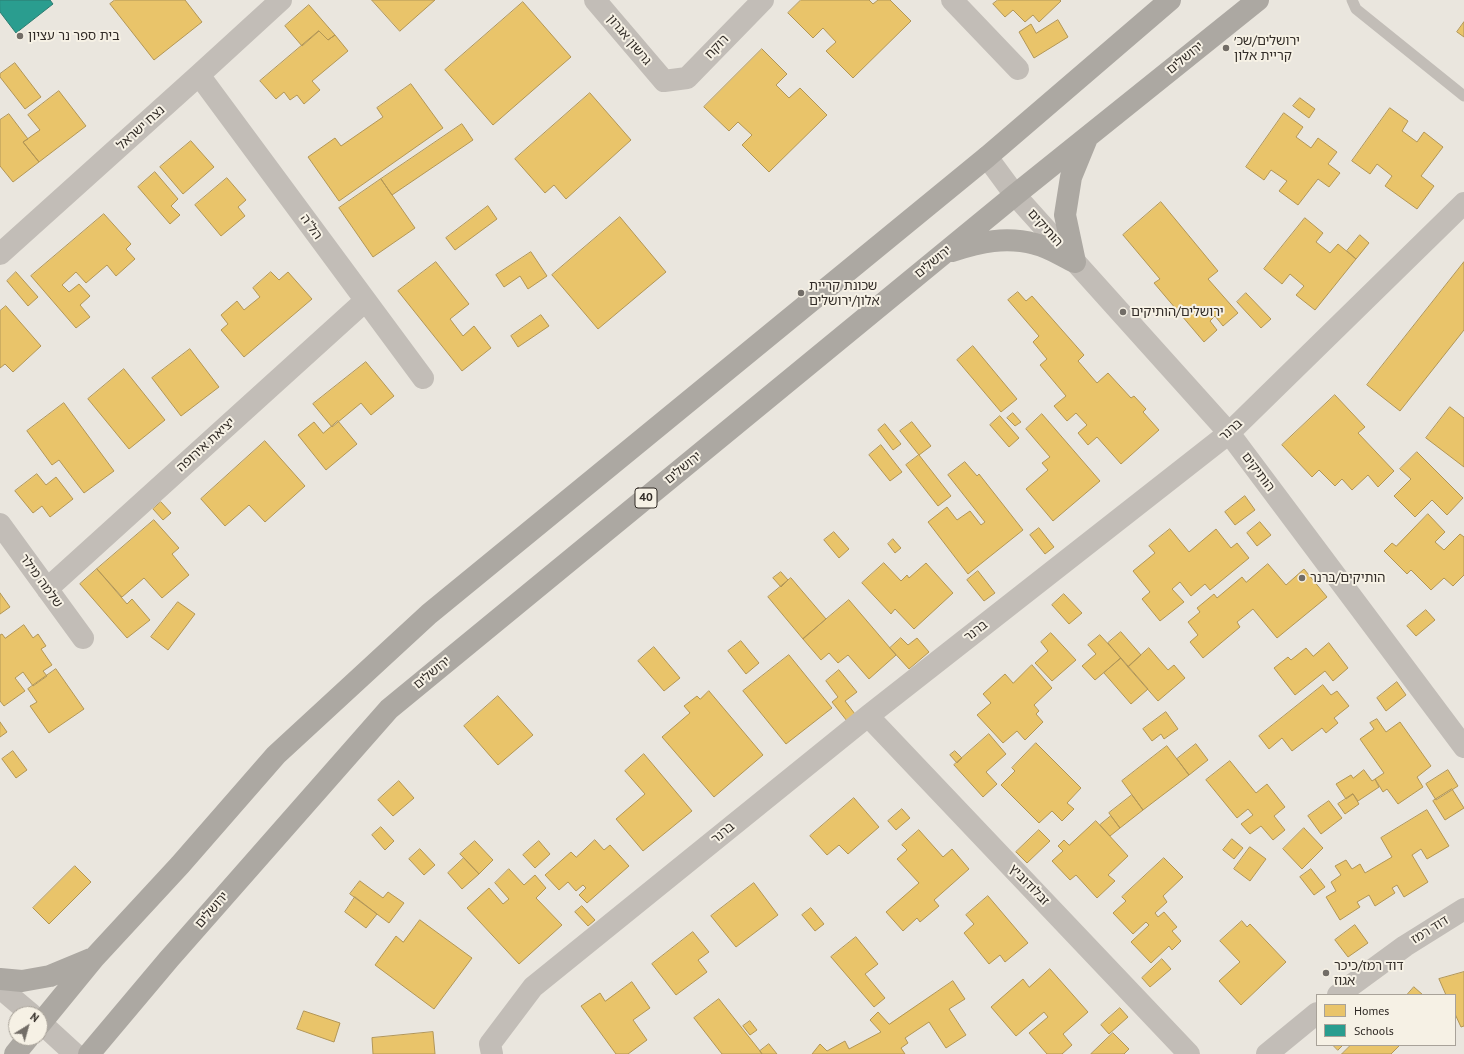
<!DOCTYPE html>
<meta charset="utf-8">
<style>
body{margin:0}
#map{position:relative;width:1464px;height:1054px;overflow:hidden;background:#eae6de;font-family:"PT Sans",sans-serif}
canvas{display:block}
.legend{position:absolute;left:1316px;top:994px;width:140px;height:52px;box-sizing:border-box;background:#f6f1e5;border:1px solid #a8a299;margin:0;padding:5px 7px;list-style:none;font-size:12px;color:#322c27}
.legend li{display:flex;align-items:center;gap:8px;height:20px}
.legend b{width:20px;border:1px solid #a8a299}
.north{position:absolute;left:8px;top:1006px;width:40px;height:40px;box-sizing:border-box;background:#f6f1e5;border:1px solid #a8a299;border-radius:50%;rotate:37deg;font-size:11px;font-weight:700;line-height:16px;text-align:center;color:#322c27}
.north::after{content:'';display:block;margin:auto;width:14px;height:18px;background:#726d67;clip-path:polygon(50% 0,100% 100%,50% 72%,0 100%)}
</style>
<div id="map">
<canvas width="1464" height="1054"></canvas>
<ul class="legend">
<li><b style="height:11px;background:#e9c46a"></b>Homes</li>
<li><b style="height:11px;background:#2a9d8f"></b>Schools</li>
</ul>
<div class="north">N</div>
</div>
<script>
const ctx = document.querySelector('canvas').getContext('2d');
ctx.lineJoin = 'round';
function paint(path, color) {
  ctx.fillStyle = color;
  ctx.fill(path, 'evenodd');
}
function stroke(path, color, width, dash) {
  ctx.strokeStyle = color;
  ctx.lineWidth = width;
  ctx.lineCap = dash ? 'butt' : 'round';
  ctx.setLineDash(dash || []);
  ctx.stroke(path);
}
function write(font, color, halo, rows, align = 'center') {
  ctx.font = font + ' "PT Sans","Noto Sans Hebrew",sans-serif';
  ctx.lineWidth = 4;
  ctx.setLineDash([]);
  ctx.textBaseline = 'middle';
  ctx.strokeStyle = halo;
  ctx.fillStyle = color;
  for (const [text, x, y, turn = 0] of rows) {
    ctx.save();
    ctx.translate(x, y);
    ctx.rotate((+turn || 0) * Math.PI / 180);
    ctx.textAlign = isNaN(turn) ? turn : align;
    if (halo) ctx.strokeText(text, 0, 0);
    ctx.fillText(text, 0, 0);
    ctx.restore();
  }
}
const homes = new Path2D(`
 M115,0H185L202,22L154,60L110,4Z
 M372,0H435L400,31Z
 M801,0H869L873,4L878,0H890L911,21L853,78L826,51L836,42L823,28L813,38L788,13Z
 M998,0H1060L1061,1L1039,22L1033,15L1025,22L1013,10L1005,17L993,4Z
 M523,2L571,57L493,125L445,70Z
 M309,5L335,35L328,40L319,31L302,46L285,26Z
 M1058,20L1068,37L1034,58L1019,32L1031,24L1036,33Z
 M1464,22V37L1457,32Z
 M319,31L328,40L335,35L348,51L312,81L320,90L304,104L297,95L290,100L284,92L276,99L260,81Z
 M762,49L787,74L776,85L789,98L800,88L827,115L769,172L742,145L752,135L738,122L729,131L704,107Z
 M15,63L41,97L25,109L0,77V74Z
 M411,84L443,128L339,201L308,157L335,138L341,146L383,117L377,108Z
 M59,91L86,126L39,162L23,142L40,130L28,115Z
 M590,93L631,140L566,199L554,185L545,193L515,159Z
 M1300,98L1315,109L1309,118L1293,106Z
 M1390,108L1408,121L1402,131L1417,142L1424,132L1443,147L1421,176L1434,186L1417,209L1385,186L1392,176L1377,164L1370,174L1352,161Z
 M1284,113L1303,127L1296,137L1311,148L1318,138L1337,152L1328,164L1340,173L1329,187L1318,179L1298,205L1279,191L1287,181L1271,170L1264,180L1246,167Z
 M9,114L28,139L23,142L39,162L13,182L0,166V120Z
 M462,124L473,140L392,195L381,179Z
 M191,141L214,167L183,194L160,167Z
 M155,172L178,199L171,206L180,215L170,224L138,187Z
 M227,178L246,200L238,207L245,216L221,236L195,205Z
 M381,179L415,228L373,257L339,208Z
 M1161,202L1218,271L1208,279L1238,313L1223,326L1215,316L1210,321L1217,330L1204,342L1154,283L1160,279L1123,235Z
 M488,206L497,219L455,250L446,238Z
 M104,214L131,244L126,249L135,259L116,276L107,265L86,283L76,272L62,285L69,292L79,284L90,296L80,305L90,317L76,328L31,276Z
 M620,217L666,272L598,329L552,275Z
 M1305,218L1323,233L1316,242L1330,253L1338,244L1356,259L1315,310L1296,295L1304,286L1290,274L1282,284L1264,269Z
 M1360,235L1369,243L1356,259L1347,251Z
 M531,252L547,276L528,289L520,276L504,287L496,275Z
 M436,262L469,304L450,319L463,336L474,326L491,348L462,371L398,291Z
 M1464,262V330L1400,411L1367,385Z
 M16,272L38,297L28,306L7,281Z
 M271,272L279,280L288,272L312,299L244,357L221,330L228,324L221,315L237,301L244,310L260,297L253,288Z
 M1018,292L1026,301L1032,296L1084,355L1078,361L1097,383L1108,373L1131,398L1134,396L1146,409L1143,412L1159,430L1121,464L1097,437L1088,445L1078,433L1087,425L1076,413L1067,421L1054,406L1066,396L1040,365L1047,359L1033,342L1039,336L1008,300Z
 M1246,293L1271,319L1261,328L1237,302Z
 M6,306L41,346L13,372L5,364L0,368V311Z
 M541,315L549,326L518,347L511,336Z
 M973,346L1017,399L1001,412L957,360Z
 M190,349L219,387L181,416L152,378Z
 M366,362L394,396L371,415L361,403L332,427L313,404Z
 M124,369L165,420L129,449L88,399Z
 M1335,395L1365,427L1358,433L1394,471L1378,487L1368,475L1352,490L1342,479L1335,486L1319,470L1312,477L1282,445Z
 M64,403L114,471L84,493L59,460L52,465L27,431Z
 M1450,407L1464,418V467L1426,438Z
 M1013,413L1021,422L1015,426L1007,418Z
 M1042,414L1100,481L1053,521L1026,489L1048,470L1042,463L1050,457L1026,429Z
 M1000,416L1019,438L1009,447L990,425Z
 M338,421L357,444L326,470L298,435L314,422L323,433Z
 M912,422L931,446L919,455L900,431Z
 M885,424L901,444L893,450L878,430Z
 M265,441L305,486L265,522L249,505L225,526L201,499Z
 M881,445L902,472L890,481L869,455Z
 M1417,452L1463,498L1447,515L1432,500L1415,517L1394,496L1411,479L1400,469Z
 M919,455L951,496L938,506L906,465Z
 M965,462L977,476L979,474L1023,530L968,574L928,522L947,507L957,520L970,511L981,525L985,522L948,475Z
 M37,474L46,485L56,477L73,499L50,517L42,506L33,513L15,491Z
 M1245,496L1255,510L1235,525L1225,512Z
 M161,502L171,513L163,520L153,509Z
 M1428,514L1445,532L1435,542L1444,550L1460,534L1464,537V575L1453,586L1444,578L1431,590L1411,570L1407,574L1384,551L1392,543L1396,546Z
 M154,520L179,548L172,554L189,575L162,598L144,578L122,597L97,569Z
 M1260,522L1271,535L1257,546L1247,533Z
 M1039,528L1054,547L1045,554L1030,535Z
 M1170,529L1189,552L1216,529L1231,548L1237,543L1249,558L1210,590L1205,584L1191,596L1180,582L1172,589L1184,602L1160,621L1142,599L1150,592L1133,571L1155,553L1149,546Z
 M834,532L849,549L839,558L824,540Z
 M893,539L901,548L895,553L888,544Z
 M884,563L901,581L907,575L909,578L926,563L953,593L914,629L895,609L891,614L862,583Z
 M1268,564L1286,585L1304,569L1327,597L1277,638L1253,609L1237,622L1240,627L1203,658L1190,642L1198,635L1188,622L1200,612L1197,608L1214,594L1217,598L1242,577L1246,582Z
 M97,569L127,604L132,599L150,620L127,638L80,584Z
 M978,571L995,593L984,601L967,580Z
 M781,572L788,580L781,587L773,578Z
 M791,578L826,619L803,639L768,597Z
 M0,593L10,607L0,614Z
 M1064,594L1082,613L1069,624L1052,605Z
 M849,600L896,655L869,679L848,655L838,663L829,653L821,660L803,639Z
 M178,602L195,614L168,650L151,637Z
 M1426,610L1435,620L1416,636L1407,626Z
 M24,625L33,638L38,634L46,646L41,649L52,665L43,671L47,676L33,686L23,672L15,678L25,691L4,706L0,701V635L2,634L5,638Z
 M1121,632L1141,655L1128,667L1108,643Z
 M1051,633L1076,660L1052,681L1035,663L1048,651L1041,642Z
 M1100,635L1121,658L1095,680L1082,666L1096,654L1088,645Z
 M901,638L908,645L917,638L929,652L909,669L890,648Z
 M741,641L759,663L746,674L728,651Z
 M1329,643L1348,668L1333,681L1325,671L1295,695L1274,668L1288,657L1291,660L1306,648L1313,656Z
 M654,647L680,678L664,691L638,661Z
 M1149,648L1168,670L1174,665L1185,678L1158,701L1128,667Z
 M789,655L832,708L786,744L743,691Z
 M1121,658L1148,689L1131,704L1104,673Z
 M1032,665L1052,688L1034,705L1039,711L1036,714L1043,722L1025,740L1017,731L1003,743L977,715L991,703L983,694L1005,674L1013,683Z
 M56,669L84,709L49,733L30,706L37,702L28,689Z
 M839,670L857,692L845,701L855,714L847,721L832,702L838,697L826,681Z
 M1397,682L1406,695L1386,711L1377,698Z
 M1323,685L1331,695L1337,691L1349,706L1334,718L1338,723L1326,733L1322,728L1292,751L1282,738L1269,749L1259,736Z
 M709,691L763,755L714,797L662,737L690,713L684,706L697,696L700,699Z
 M498,696L533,735L498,765L464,726Z
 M1166,712L1178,729L1164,739L1161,734L1152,741L1143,729Z
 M1377,719L1386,732L1400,722L1431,766L1417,777L1423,787L1398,804L1387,789L1383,792L1375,779L1384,773L1360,739L1374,729L1370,723Z
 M0,722L7,732L0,737Z
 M989,734L1006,754L986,772L997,784L983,797L954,765Z
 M1036,743L1081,788L1067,803L1074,809L1062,821L1052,811L1039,823L1001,785L1015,771L1012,768Z
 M1196,744L1208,760L1189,775L1177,759Z
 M1167,746L1189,775L1143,810L1122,781Z
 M13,751L27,770L16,778L2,759Z
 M955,751L962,758L957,763L950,755Z
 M644,754L692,811L643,851L616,819L645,794L625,771Z
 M1230,761L1256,793L1267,784L1285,807L1274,816L1285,830L1273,840L1261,826L1250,834L1241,824L1253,815L1248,809L1237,818L1206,780Z
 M1364,770L1372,781L1375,779L1379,787L1358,801L1353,794L1346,799L1336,784L1351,775L1353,778Z
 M1448,770L1458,786L1436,800L1426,784Z
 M399,781L414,798L393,816L378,800Z
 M1452,789L1464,808L1445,820L1433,801Z
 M1353,794L1359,804L1345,814L1338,804Z
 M1132,795L1143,810L1120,828L1109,813Z
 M854,798L879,827L848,854L839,845L827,855L810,836Z
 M1329,801L1342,818L1321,834L1308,816Z
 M902,809L910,818L896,830L888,821Z
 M1427,810L1449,846L1427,859L1421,849L1412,855L1428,882L1404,897L1397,885L1392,888L1395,893L1375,906L1369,895L1357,902L1360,907L1340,920L1326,897L1336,891L1331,882L1341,875L1335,866L1346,860L1352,869L1360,864L1365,873L1392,857L1381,838Z
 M1111,816L1120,828L1110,836L1100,825Z
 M1096,821L1128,856L1108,875L1115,881L1097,898L1076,875L1070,880L1052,861L1063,851L1058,846L1064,840L1069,845Z
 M381,827L394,841L385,850L372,835Z
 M1304,828L1323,848L1302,869L1283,849Z
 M919,830L943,857L952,849L969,869L934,900L939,906L920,922L917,918L903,931L886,912L919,883L897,859L907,850L902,845Z
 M1039,830L1050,841L1027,863L1016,852Z
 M1232,839L1243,848L1234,859L1223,850Z
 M595,840L604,850L610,845L629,866L587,903L579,895L586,888L583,885L576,891L568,882L559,890L545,875L571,852L576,857Z
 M475,841L493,860L479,874L460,854Z
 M539,841L550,854L535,868L523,855Z
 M1250,847L1266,859L1250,881L1234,869Z
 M420,849L435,865L424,875L409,859Z
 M464,858L479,874L462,889L448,873Z
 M1164,858L1183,877L1163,896L1167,902L1155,913L1158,917L1164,912L1177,927L1172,931L1181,941L1172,950L1169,946L1151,963L1131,942L1149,925L1146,922L1133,934L1113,913L1126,901L1122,897Z
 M75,866L91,882L49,924L33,908Z
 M509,869L524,885L535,875L546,888L536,898L562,925L519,964L467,908L489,888L503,904L509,899L495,883Z
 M1311,869L1325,887L1314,895L1300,877Z
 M360,881L383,898L388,892L404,903L389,923L350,894Z
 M754,883L778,915L736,947L711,916Z
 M988,896L1028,943L1005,962L1000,955L989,964L964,933L974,924L966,915Z
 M355,897L377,914L366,928L345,912Z
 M582,906L595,920L588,926L575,912Z
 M811,908L824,924L815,931L802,915Z
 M420,920L472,958L434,1009L375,965L396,936L403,942Z
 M1242,921L1247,927L1250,924L1286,962L1241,1005L1219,981L1240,962L1220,941Z
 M1355,925L1368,943L1348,957L1335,940Z
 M693,932L709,952L698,960L707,972L676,995L652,964Z
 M856,937L878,964L865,974L885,998L874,1007L831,957Z
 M1162,959L1171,969L1150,987L1142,978Z
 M1050,969L1088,1012L1063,1034L1072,1045L1062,1054H1047L1029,1033L1048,1017L1044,1012L1016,1036L991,1007L1023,979L1029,987Z
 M1464,972V1026L1461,1027L1455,1014V995H1446L1439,979Z
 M953,981L965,999L949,1009L966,1035L946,1048L929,1022L905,1038L908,1043L901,1048L905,1054H812L820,1044L827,1051L845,1041L849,1049L881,1032L870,1020L878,1012L889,1024Z
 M632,982L650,1008L633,1020L647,1040L628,1054H616L581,1006L600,993L605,1001Z
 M1414,987L1423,995H1407Z
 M719,999L760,1051L762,1054H722L694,1018Z
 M1120,1008L1128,1017L1109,1034L1101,1025Z
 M304,1011L340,1023L334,1042L297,1029Z
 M750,1021L757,1030L750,1035L743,1026Z
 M433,1032L435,1054H373L372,1038Z
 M1113,1033L1129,1049L1124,1054H1091Z
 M769,1044L777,1054H762L760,1051Z
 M1333,1045H1343L1338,1050Z
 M1351,1045H1400L1391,1054H1342Z`);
paint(homes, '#e9c46a');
stroke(homes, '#b29656', 1);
const schools = new Path2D(`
 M0,0H50L53,4L16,33L0,12Z`);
paint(schools, '#2a9d8f');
stroke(schools, '#2c7b70', 1);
stroke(new Path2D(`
 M1352,0L1356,9L1464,96`), '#c2bdb7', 11);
stroke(new Path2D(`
 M595,0L664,81L687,78L763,0
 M952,0L1018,69
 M199,75L423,378
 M987,157L1015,195L1229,433L1464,747
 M0,254L199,75L281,0
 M0,524L83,638
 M47,589L365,301
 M868,716L1189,1054
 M1338,995L1405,946L1464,909
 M492,1054L490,1044L533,987L868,716L1229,433L1464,203
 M1267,1054L1317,1013`), '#c2bdb7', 22);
stroke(new Path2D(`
 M0,988L31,1014
 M40,1022L75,1054`), '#c2bdb7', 22);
stroke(new Path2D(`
 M952,251C980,242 1006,236 1035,244C1049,247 1062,256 1075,262
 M1075,262L1065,215L1071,177L1087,138
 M0,979L22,981L50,976L91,959
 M40,1024L94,958L180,865L276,755L429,614L987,157L1170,0
 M15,1054L28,1038
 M89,1054L169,959L389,709L1015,195L1258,0`), '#aca8a2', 22);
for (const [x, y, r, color] of [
 [20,36,4,"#726d67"],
 [1226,48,4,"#726d67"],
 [801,293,4,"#726d67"],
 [1123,312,4,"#726d67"],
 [1302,578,4,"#726d67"],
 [1326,973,4,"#726d67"]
]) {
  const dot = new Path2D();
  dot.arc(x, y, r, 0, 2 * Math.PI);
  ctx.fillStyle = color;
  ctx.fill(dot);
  stroke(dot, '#f6f1e5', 1.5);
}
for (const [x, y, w] of [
 [646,498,22]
]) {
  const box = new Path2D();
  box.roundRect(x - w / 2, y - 10, w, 20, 3);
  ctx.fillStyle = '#f6f1e5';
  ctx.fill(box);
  stroke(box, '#322c27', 1);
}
write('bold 12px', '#322c27', null, [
 ["40",646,498]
]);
write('13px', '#322c27', '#f6f1e5', [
 ["בית ספר נר עציון",28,36],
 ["ירושלים/שכ׳",1234,41],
 ["קריית אלון",1234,56],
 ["שכונת קריית",809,286],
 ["אלון/ירושלים",809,301],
 ["ירושלים/הותיקים",1131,312],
 ["הותיקים/ברנר",1310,578],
 ["דוד רמז/כיכר",1334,966],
 ["אגוז",1334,981]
], 'left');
write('13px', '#322c27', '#f6f1e5', [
 ["גרשון אגרון",629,40,50],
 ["רוקח",717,47,-46],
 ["ירושלים",1185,58,-39],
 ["נצח ישראל",141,128,-42],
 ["הל\"ה",311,227,54],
 ["הותיקים",1045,228,48],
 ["ירושלים",933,262,-39],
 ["ברנר",1231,430,-42],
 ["יציאת אירופה",206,445,-42],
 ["ירושלים",683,468,-39],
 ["הותיקים",1258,472,53],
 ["שלמה מילר",41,581,54],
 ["ברנר",976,631,-38],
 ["ירושלים",432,673,-39],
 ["ברנר",723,833,-39],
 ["זבלודוביץ",1029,885,46],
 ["ירושלים",212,910,-49],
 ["דוד רמז",1430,930,-32]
]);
</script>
